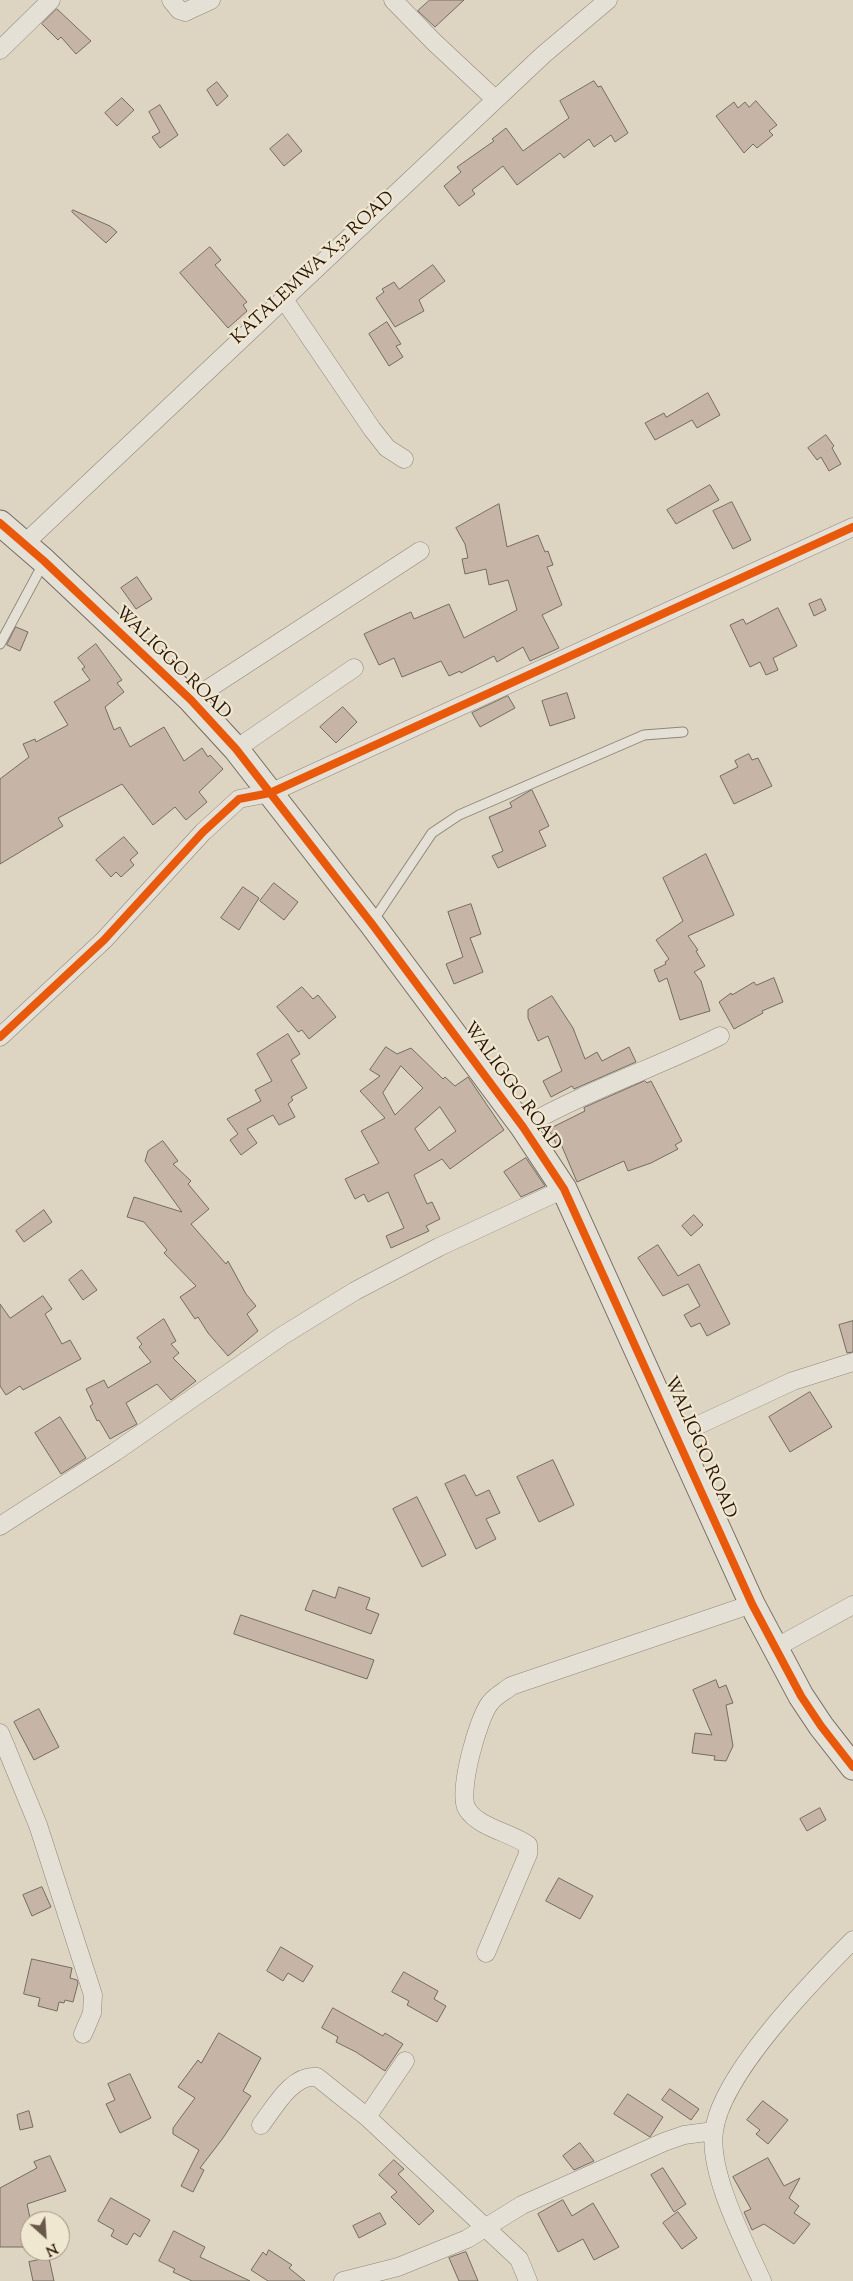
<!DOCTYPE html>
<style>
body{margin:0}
#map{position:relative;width:853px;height:2281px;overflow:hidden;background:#ddd5c1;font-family:"Sorts Mill Goudy",serif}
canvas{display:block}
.north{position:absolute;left:20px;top:2211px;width:50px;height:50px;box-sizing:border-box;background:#f0e7d0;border:1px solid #a09380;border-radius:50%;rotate:154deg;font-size:14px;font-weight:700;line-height:20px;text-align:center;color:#291508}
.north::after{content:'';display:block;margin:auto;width:18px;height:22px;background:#685849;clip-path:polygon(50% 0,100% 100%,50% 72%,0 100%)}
</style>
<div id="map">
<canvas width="853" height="2281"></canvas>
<div class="north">N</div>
</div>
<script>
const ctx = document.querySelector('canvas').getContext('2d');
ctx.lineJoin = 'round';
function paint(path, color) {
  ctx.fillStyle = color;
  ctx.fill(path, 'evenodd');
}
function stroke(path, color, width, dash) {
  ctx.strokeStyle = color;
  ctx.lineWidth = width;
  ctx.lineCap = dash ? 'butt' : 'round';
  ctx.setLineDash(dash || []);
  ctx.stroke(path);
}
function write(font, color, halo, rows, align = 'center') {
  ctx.font = font + ' "Sorts Mill Goudy",serif';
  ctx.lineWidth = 4.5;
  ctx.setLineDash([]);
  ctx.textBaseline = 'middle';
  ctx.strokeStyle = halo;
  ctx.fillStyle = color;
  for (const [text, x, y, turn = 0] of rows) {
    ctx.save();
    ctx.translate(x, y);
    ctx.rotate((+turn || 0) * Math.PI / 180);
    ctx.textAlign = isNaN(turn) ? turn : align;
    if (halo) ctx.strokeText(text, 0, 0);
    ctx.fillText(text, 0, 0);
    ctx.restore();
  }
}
const building = new Path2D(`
 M430,0H464L435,27L418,11Z
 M57,9L91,41L76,54L61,37L58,40L42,24Z
 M594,81L598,87L601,86L628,133L615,142L611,135L594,147L589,139L564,158L560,153L517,185L503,166L472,190L475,194L459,206L444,186L461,172L457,167L494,141L492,139L506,128L523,151L569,118L560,101Z
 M217,82L228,96L217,106L207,90Z
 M122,98L134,110L117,126L105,113Z
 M756,101L777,125L769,131L773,135L757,148L753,144L744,153L716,116L734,102L738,108L745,102L749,107Z
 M160,105L178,135L160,148L152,137L160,132L149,112Z
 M288,134L302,151L284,166L270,149Z
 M73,210L110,226L117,232L106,243L72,212Z
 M210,247L221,260L215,265L247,302L243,305L247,311L228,328L180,273Z
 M433,265L445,281L419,300L424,311L395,327L376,298L384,292L382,289L394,282L399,289Z
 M387,322L401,344L396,346L403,357L389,366L369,334Z
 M708,393L720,415L697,428L692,420L655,440L645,423L664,413L666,417Z
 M826,435L834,446L832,448L841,464L829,471L821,457L817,460L808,448Z
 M710,485L719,500L676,524L667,510Z
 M732,502L751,540L733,549L713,511Z
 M499,504L507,547L538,535L545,552L548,551L553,565L547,567L562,605L542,615L559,648L530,661L523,647L497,662L494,656L461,673L460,671L449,676L441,661L402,677L394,658L379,665L364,634L404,615L411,612L414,619L449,604L464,638L517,610L508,580L489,585L486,569L465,574L462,559L468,558L465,544L456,528Z
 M137,577L152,599L136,609L121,588Z
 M821,599L826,610L814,616L809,604Z
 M778,608L797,646L773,658L778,670L766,675L760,662L750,667L730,625L743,619L746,624Z
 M16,627L28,632L20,651L7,645Z
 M96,644L122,680L117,683L124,692L105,707L114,730L120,727L130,747L164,727L184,761L202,748L208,757L210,755L223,769L199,792L207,802L186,820L175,807L153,825L122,784L58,818L63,826L0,864V779L29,757L23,744L35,739L36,742L68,725L54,702L90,680L82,669L85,667L78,658Z
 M567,693L575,718L550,726L542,701Z
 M508,696L515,708L480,727L472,713Z
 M343,707L357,722L336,743L320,727Z
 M749,754L752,760L758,758L772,786L734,804L720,776L738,767L735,761Z
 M532,790L549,826L539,831L546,846L498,868L492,856L503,851L489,817L512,807L510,803Z
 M124,837L138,853L130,860L134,865L121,877L116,872L111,877L96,860Z
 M706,854L734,915L688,936L698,950L696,951L705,966L694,972L701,981L710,1011L680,1020L667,978L659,982L654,970L666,964L665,962L669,959L656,940L683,921L663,878Z
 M274,883L298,902L284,920L260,901Z
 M243,887L259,898L239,930L221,918Z
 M471,904L481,934L470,938L483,972L454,984L446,964L463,957L448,912Z
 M774,978L783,1002L762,1011L763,1013L734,1029L719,1002L731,993L732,995L754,982L756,985Z
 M302,987L313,999L318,995L336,1017L309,1039L302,1030L298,1032L277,1007Z
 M552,996L573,1028L585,1059L597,1052L602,1061L629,1047L636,1062L574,1089L572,1086L551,1097L543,1081L562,1071L548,1036L538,1041L528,1018V1010Z
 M288,1034L300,1054L291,1060L307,1088L291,1097L293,1100L288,1104L295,1117L279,1125L273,1115L247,1129L257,1143L241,1155L230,1140L238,1134L227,1119L261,1101L255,1090L272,1081L257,1054Z
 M386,1047L397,1054L411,1048L443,1079L445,1077L455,1086L468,1077L504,1130L450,1169L442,1159L414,1175L427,1204L432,1202L440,1219L426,1226L429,1231L391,1248L386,1236L404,1228L388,1192L368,1202L364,1194L355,1199L345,1179L379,1163L361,1131L385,1118L360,1091L380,1076L370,1070ZM401,1066L423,1088L395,1115L383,1093ZM440,1107L456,1131L429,1151L415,1129Z
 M645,1081L647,1083L651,1081L682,1141L675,1145L678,1149L651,1163L628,1171L624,1161L577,1182L561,1144L557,1146L549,1129L585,1111L584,1108Z
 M163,1141L178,1161L173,1164L191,1181L188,1184L209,1209L191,1224L226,1264L228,1261L246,1294L256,1306L247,1314L258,1331L228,1356L208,1333L198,1317L195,1319L180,1297L196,1286L164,1253L167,1250L144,1222L127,1217L134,1197L182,1212L145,1161L148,1151Z
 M526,1158L545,1186L521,1197L504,1172Z
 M44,1210L52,1222L24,1242L16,1231Z
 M694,1215L703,1225L691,1236L682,1226Z
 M658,1245L678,1276L699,1264L730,1324L707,1336L700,1323L691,1327L684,1315L700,1306L688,1284L663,1296L638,1258Z
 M82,1270L97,1290L83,1300L69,1280Z
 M43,1296L52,1309L45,1314L62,1344L70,1340L81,1359L23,1390L20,1386L6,1395L0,1386V1304L10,1318Z
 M164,1319L176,1341L171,1344L179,1353L173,1358L196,1381L171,1400L157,1384L126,1403L137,1424L110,1439L99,1420L97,1421L90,1406L93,1404L86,1389L104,1380L108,1388L151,1362L139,1347L142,1344L137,1338Z
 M853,1321V1352L847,1353L839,1325Z
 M810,1392L832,1427L790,1452L769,1417Z
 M60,1417L86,1458L61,1474L35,1433Z
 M553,1460L574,1505L539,1522L517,1477Z
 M465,1475L476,1496L489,1490L500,1513L486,1519L496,1539L476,1549L445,1484Z
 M417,1497L446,1555L422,1567L393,1509Z
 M339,1587L370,1598L366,1609L379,1614L371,1634L305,1610L313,1590L335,1598Z
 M241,1615L374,1660L367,1679L234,1634Z
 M716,1680L719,1688L726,1685L733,1703L726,1705L733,1746L726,1761L714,1760L715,1756L692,1753L695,1733L712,1735L693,1690Z
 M39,1709L59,1747L34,1760L14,1722Z
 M820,1808L826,1820L807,1831L800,1819Z
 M559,1878L593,1896L580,1919L546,1901Z
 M42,1887L51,1907L32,1916L23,1895Z
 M281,1947L313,1966L303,1982L288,1973L283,1981L267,1971Z
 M32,1959L72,1968L70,1978L77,1980L78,1983L73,2002L65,2000L64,2003L59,2002L57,2011L38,2006L40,1998L24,1994Z
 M404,1972L438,1991L434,1999L446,2006L437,2022L407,2005L409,2001L392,1992Z
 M333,2008L383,2036L385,2033L403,2044L385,2071L356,2052L336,2042L338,2037L322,2028Z
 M219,2033L261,2058L243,2091L251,2096L223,2138L200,2168L204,2170L193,2192L181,2186L199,2150L173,2134V2128L195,2098L178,2087L198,2060L201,2063Z
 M130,2074L151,2118L120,2133L106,2104L115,2100L108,2084Z
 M670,2089L699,2109L691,2120L662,2100Z
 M628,2094L663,2117L650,2137L614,2114Z
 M763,2101L788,2120L768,2144L756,2134L760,2130L747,2120Z
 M29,2111L33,2127L20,2130L17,2115Z
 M580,2143L594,2161L574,2170L563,2156Z
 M50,2156L66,2191L27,2204L30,2218V2247H0V2188L37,2168L34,2162Z
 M768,2158L784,2186L800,2178L789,2198L799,2206L794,2213L810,2224L794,2244L764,2224L752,2230L744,2212L751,2209L733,2177Z
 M394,2160L404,2169L398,2174L434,2211L419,2225L391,2197L397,2192L379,2175Z
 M663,2168L686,2204L674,2212L651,2175Z
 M111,2198L150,2220L140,2237L134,2233L127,2245L111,2236L114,2230L98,2221Z
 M563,2200L572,2216L593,2203L619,2247L594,2260L583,2239L558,2252L538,2214Z
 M678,2212L697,2238L682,2249L663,2223Z
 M380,2213L386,2224L359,2238L353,2226Z
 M174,2231L205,2247L200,2257L250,2281H192L173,2272L175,2269L159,2261Z
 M269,2250L292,2265L289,2268L305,2281H268L251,2270L263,2252L266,2255Z
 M466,2252L478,2281H459L449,2258Z
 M49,2258L54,2281H33L29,2262Z`);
paint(building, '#c6b5a7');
stroke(building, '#746c61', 1);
const lane = new Path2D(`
 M0,644L43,564
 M373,921L432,833L459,815L644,735L683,732`);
const street = new Path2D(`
 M171,0L179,10L185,12L211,0
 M393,0L434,42L495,99
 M0,50L51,0
 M283,298L372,429L387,448L404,459
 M24,544L543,55L608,0
 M191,700L420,551
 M236,749L354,668
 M0,1037L104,940L203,832L239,799L270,793L853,527
 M523,1127C586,1091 655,1068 720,1036
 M677,1435L793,1381L853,1362
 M0,1526L115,1452L282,1336L355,1291L439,1247L564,1189
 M775,1648L853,1605
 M0,1733L38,1825L93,1995L92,2013L83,2034
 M486,1953L528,1854V1845C510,1832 479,1828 467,1809C457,1793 478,1718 490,1703C495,1696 505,1691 511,1686L752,1604
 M367,2117L405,2061
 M261,2125C274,2108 292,2074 317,2077L367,2117L519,2259L528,2281
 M343,2281L398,2267L467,2239L522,2205L664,2142L684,2135L714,2131
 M762,2281C745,2243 708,2173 714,2131C721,2075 813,1980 853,1940`);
const secondary = new Path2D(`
 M0,523L44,561L191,700L236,749L372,924L523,1127L564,1189L752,1604L801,1696L821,1726L853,1767`);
stroke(lane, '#8e867a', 11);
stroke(street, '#8e867a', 19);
stroke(secondary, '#746c61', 27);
stroke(lane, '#e5e0d6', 9);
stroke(street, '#e5e0d6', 18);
stroke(secondary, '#e5e0d6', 25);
stroke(new Path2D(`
 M0,523L44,561L191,700L236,749L372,924L523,1127L564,1189L752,1604L801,1696L821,1726L853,1767
 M0,1037L104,940L203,832L239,799L270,793L853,527`), '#e8590c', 8);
write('18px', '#291508', '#f0e7d0', [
 ["KATALEMWA X32 ROAD",314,269,-43],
 ["WALIGGO ROAD",172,664,44],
 ["WALIGGO ROAD",511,1087,54],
 ["WALIGGO ROAD",699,1448,66]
]);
</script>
